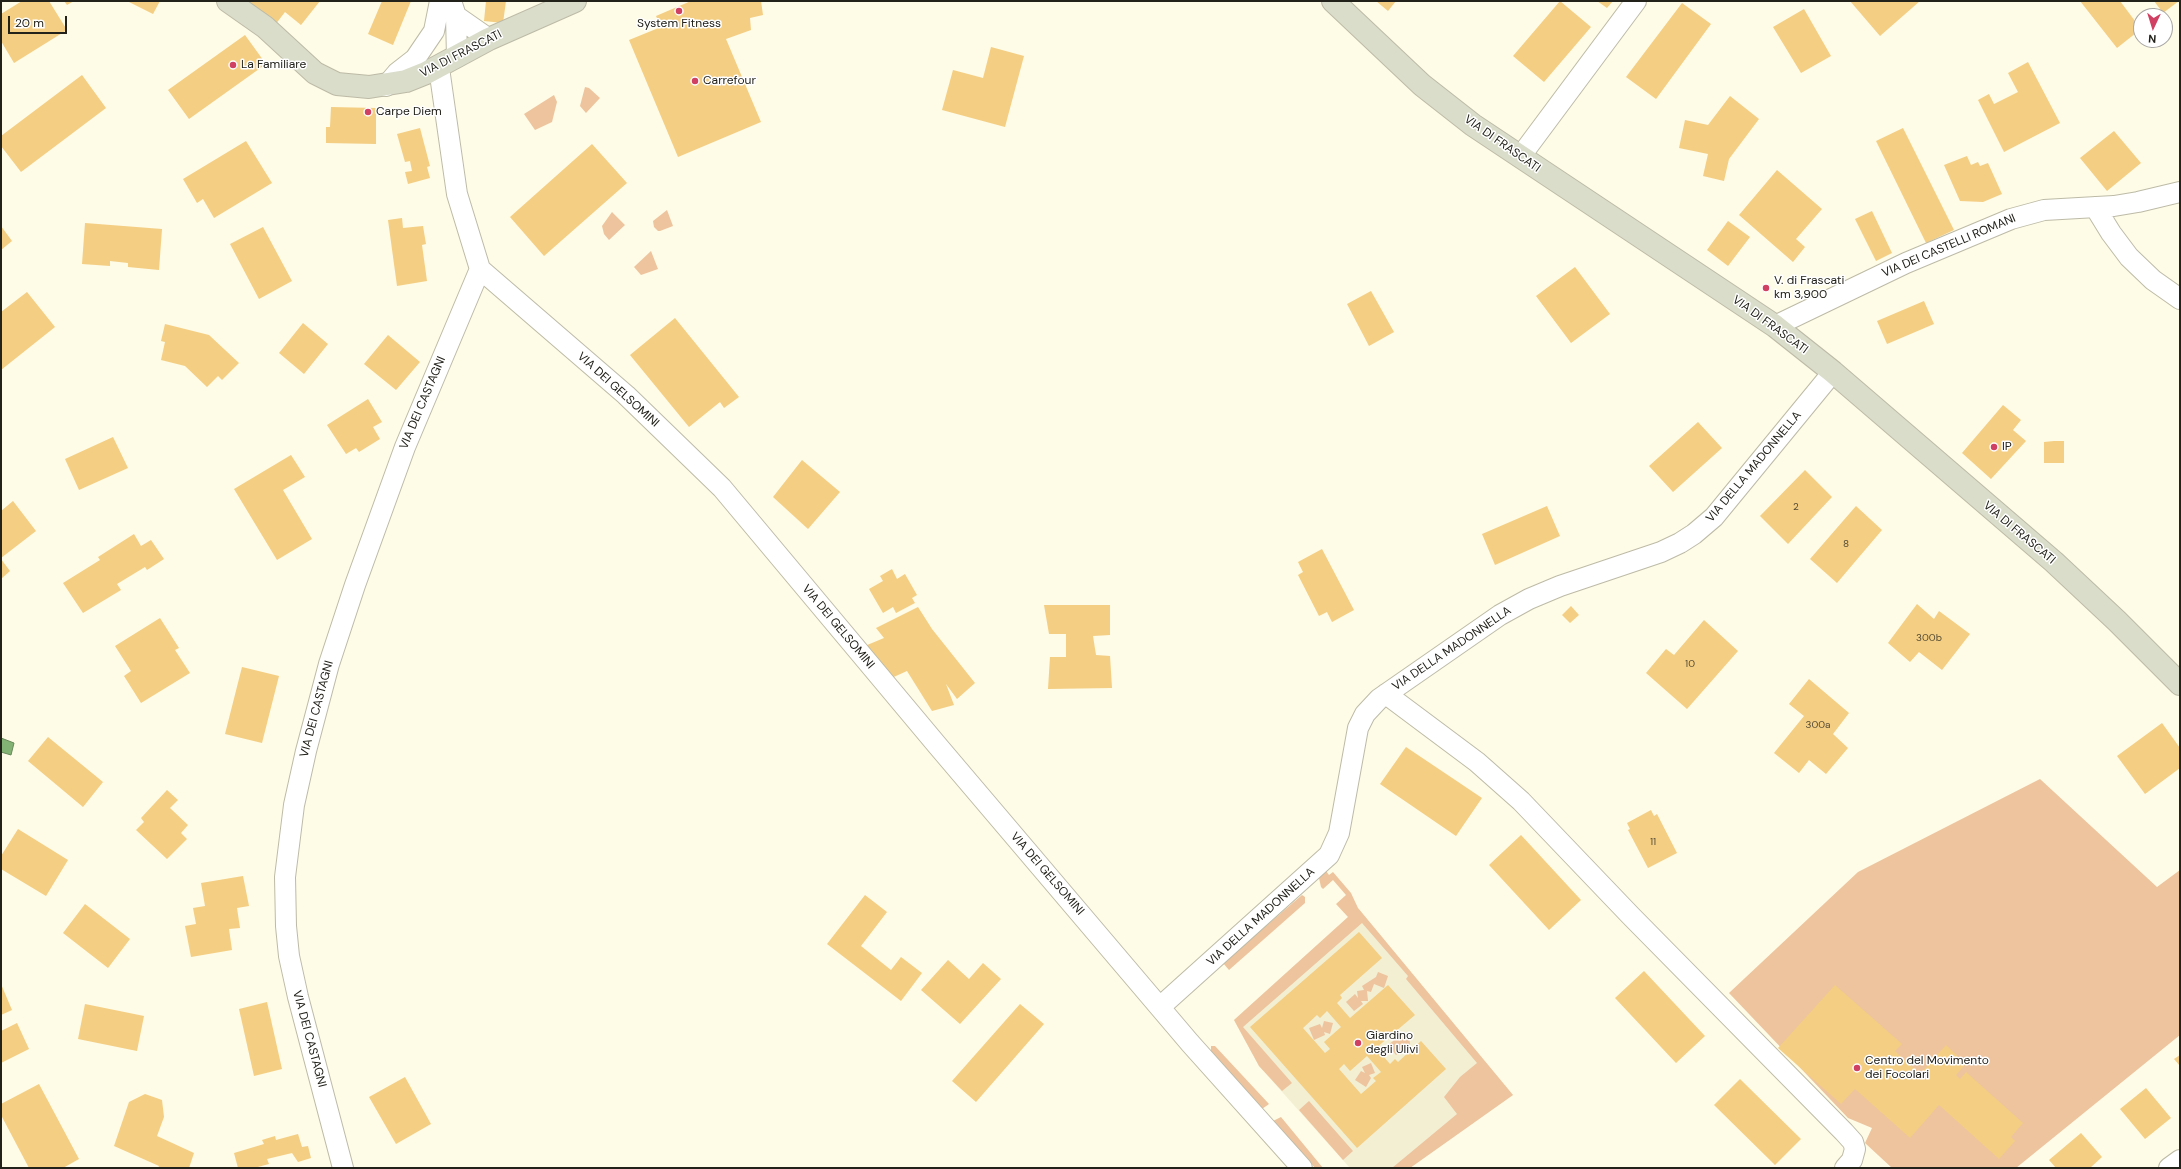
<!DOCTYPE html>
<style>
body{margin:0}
#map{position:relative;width:2181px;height:1169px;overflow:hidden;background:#fefbe6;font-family:"DM Sans",sans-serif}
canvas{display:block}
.frame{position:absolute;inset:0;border:2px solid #22211a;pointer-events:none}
.north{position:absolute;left:2133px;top:8px;width:40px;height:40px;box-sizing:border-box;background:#fff;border:1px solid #a7a6a3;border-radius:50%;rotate:184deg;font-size:11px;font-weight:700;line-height:16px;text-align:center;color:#22211a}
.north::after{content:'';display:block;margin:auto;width:14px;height:18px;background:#d04063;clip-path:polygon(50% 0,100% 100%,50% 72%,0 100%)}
.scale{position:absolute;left:8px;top:16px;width:59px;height:18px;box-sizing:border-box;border:2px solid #22211a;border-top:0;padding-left:5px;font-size:12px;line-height:14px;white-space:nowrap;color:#22211a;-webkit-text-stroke:3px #fff;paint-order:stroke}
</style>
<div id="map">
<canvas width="2181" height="1169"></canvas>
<div class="frame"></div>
<div class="north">N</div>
<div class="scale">20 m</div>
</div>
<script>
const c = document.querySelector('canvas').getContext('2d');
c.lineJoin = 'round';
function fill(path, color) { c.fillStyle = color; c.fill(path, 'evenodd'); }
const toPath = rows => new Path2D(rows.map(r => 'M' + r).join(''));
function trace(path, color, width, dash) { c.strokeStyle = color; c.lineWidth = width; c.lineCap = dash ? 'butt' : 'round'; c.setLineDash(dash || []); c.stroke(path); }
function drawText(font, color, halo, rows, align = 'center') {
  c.font = font + ' "DM Sans",sans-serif'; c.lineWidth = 3; c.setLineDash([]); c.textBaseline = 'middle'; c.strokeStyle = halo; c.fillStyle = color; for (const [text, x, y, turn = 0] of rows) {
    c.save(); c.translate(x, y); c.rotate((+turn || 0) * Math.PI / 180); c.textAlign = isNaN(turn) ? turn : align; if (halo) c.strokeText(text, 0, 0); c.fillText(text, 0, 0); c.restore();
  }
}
const built = toPath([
 [1358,908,1513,1095,1410,1168,1350,1168,1259,1066,1234,1020]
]);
const green = toPath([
 [585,87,589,88,600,98,586,113,580,106],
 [554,95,557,102,552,122,535,130,524,114],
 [667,210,673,226,660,231,658,231,654,227,653,221],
 [612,212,625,225,609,240,604,234,602,226],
 [651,251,658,269,641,275,634,267],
 [2040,779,2157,887,2180,870,2180,1035,2016,1168,1892,1168,1865,1143,1872,1128,1848,1118,1729,993,1858,872],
 [1326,871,1329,875,1333,872,1351,893,1358,908,1513,1095,1410,1168,1392,1168,1457,1114,1444,1097,1460,1077,1477,1063,1406,979,1408,976,1362,923,1243,1027,1292,1083,1282,1091,1259,1066,1234,1020,1348,917,1336,904,1346,895,1333,880,1323,889,1321,887,1319,878],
 [1302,895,1305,897,1305,903,1229,970,1223,963],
 [1378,972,1388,976,1384,988,1374,984,1371,992,1367,991,1368,1001,1361,1001,1363,1004,1354,1011,1346,1002,1355,994,1358,998,1357,991,1364,990,1362,986,1376,977],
 [1324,1021,1333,1023,1330,1034,1324,1032,1325,1035,1314,1040,1309,1028,1320,1024,1322,1028],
 [1400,1034,1409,1034,1410,1045,1403,1045,1405,1048,1396,1055,1388,1045,1397,1038,1400,1041],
 [1211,1046,1215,1046,1269,1104,1262,1109,1211,1051],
 [1371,1063,1375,1073,1369,1075,1371,1078,1366,1087,1355,1080,1361,1071,1365,1073,1362,1067],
 [1309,1101,1353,1151,1343,1160,1299,1110],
 [1281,1117,1323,1168,1315,1168,1273,1121]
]);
const water = toPath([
 [1,738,14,743,11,755,1,752,1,738]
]);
const building = toPath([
 [22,1,49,1,67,30,14,63,1,41,1,14],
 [64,1,74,1,67,5],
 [127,1,160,1,153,14],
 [250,1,320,1,301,25,285,12,275,25,248,3],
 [382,1,411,1,393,45,368,34],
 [486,1,506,1,503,23,484,21],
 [691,1,761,1,763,15,750,18,751,30,726,39,761,122,678,157,629,40,661,27,656,16],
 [1376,1,1396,1,1388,11],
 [1560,1,1591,27,1544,82,1513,56],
 [1597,1,1613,1,1607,8],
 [1850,1,1920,1,1880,36],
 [2080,1,2120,1,2141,29,2117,48],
 [2154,1,2179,1,2163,13],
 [1682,3,1711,24,1656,99,1626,77],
 [1804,9,1831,56,1801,73,1773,27],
 [245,35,266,64,189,119,168,90],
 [991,47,1024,56,1005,127,942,110,953,70,983,78],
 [2028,62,2060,123,2004,152,1978,100,1989,94,1994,104,2018,92,2008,73],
 [82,75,106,108,21,172,1,146,1,136],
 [1730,96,1759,119,1729,159,1724,181,1703,176,1708,154,1679,148,1685,120,1708,125],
 [331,107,376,108,376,144,326,143,326,127,330,127],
 [420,128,430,166,427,167,430,178,408,184,405,172,412,171,410,161,405,162,397,134],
 [1903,128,1954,230,1926,243,1876,141],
 [2114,131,2141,163,2107,191,2080,158],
 [246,141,272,183,214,218,203,199,197,203,183,179],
 [592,144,627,183,544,256,510,217],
 [1967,156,1971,165,1978,162,1980,166,1988,163,2002,194,1983,202,1960,201,1944,165],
 [1777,170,1822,209,1796,239,1805,247,1793,262,1739,215],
 [1872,211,1892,253,1876,261,1855,219],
 [402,218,403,228,423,226,426,244,422,245,427,281,397,286,388,220],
 [1728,221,1750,237,1728,266,1707,250],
 [85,223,162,229,159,270,128,267,128,263,110,261,110,266,82,264],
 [1,226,12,241,1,250],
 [263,227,292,281,259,299,230,244],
 [1575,267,1610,314,1571,343,1536,296],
 [1371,291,1394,332,1369,346,1347,304],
 [27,292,55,327,1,370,1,312],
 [1924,301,1934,324,1887,344,1877,321],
 [675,318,739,397,724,408,720,402,689,427,630,355],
 [303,323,328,344,304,374,279,353],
 [165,324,209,335,239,363,222,380,218,376,207,387,185,366,161,360,165,342,161,341],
 [388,335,420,362,396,390,364,364],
 [368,399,382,422,373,427,380,439,359,452,356,448,346,454,327,425],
 [2003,405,2021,420,2013,430,2026,441,1991,479,1962,453],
 [1698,422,1722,448,1673,492,1649,466],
 [113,437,128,468,79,490,65,459],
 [2054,441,2064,441,2064,463,2044,463,2044,442],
 [291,455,305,477,283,490,312,539,277,560,234,489],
 [802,460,840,492,808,529,773,497],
 [1805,470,1832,497,1788,544,1760,516],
 [13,501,36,531,1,558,1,511],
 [1547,506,1560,536,1495,565,1482,534],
 [1856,506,1882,530,1837,583,1810,559],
 [134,534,141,546,151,540,164,559,147,570,145,567,117,584,121,590,83,613,63,583,100,560,98,557],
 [1322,549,1354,610,1332,622,1327,612,1319,616,1298,575,1303,572,1298,562],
 [1,559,10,571,1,579],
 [892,569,897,579,905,574,917,595,912,598,915,603,896,613,893,607,883,613,869,589,883,581,880,576],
 [1917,604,1934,619,1939,611,1970,634,1942,670,1919,652,1910,662,1888,643],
 [1044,605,1110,605,1110,635,1093,636,1096,655,1110,656,1112,688,1048,689,1050,657,1066,657,1066,634,1049,634],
 [1571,606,1579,615,1570,623,1562,615],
 [918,607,932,629,975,683,957,699,946,684,954,705,932,711,907,671,887,680,860,648,884,638,876,628],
 [160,618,179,648,175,650,190,673,141,703,124,676,131,671,115,646],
 [1704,620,1738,651,1687,709,1646,673,1666,649,1674,655],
 [242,667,279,676,262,743,225,734],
 [1809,679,1849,713,1833,734,1848,748,1826,774,1809,760,1799,773,1774,753,1804,716,1789,704],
 [2162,723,2180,748,2180,768,2145,794,2117,756],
 [48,737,103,782,83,807,28,761],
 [1406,747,1482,798,1456,836,1380,784],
 [167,790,178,800,170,808,188,825,181,833,187,839,167,859,136,830,144,822,141,818],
 [1651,810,1654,816,1657,814,1677,853,1648,868,1628,830,1630,829,1627,823],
 [18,829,68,860,46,896,1,869,1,856],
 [1521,835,1581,900,1549,930,1489,865],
 [243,876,249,906,237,908,240,928,229,929,232,950,191,957,185,926,196,924,193,908,205,906,201,883],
 [865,895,887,912,861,946,891,970,901,957,922,973,901,1001,827,944],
 [85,904,130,939,108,968,63,933],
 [1359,932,1382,958,1340,995,1342,998,1337,1003,1350,1018,1388,985,1415,1015,1376,1048,1390,1064,1395,1059,1398,1062,1421,1041,1446,1069,1357,1148,1250,1027],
 [1327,1011,1341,1027,1324,1042,1330,1049,1325,1053,1303,1028,1317,1015,1320,1018],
 [1367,1056,1381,1072,1373,1078,1376,1081,1361,1094,1339,1069,1344,1064,1350,1071],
 [948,960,969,979,983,963,1001,979,960,1024,921,990],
 [1644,971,1705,1036,1676,1063,1615,998],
 [1,984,12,1010,1,1015],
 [1835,985,1902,1044,1895,1051,1920,1074,1946,1045,1966,1064,1956,1075,1960,1079,1966,1072,2023,1123,2011,1137,2015,1141,1999,1159,1939,1105,1910,1138,1855,1089,1841,1104,1778,1048],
 [267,1002,282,1069,254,1076,239,1009],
 [85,1004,144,1016,137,1051,78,1039],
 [1020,1004,1044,1024,976,1102,952,1081],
 [17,1023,29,1049,1,1063,1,1031],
 [2180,1055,2180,1066,2174,1059],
 [405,1077,431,1124,396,1144,369,1097],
 [1740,1079,1801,1139,1775,1165,1714,1105],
 [39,1084,79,1159,63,1168,29,1168,1,1115,1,1104],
 [2146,1088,2171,1118,2145,1139,2120,1109],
 [145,1094,162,1100,164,1117,157,1136,194,1153,189,1168,158,1168,159,1166,114,1146,129,1102],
 [2081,1133,2102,1157,2090,1168,2056,1168,2049,1160],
 [298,1134,302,1147,308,1146,311,1158,298,1162,292,1153,267,1159,269,1164,254,1168,238,1168,234,1153,264,1144,262,1140,275,1136,276,1140]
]);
const minor = toPath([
 [451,1,456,16,457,57],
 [456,16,489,39],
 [439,68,457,194,480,269,626,395,722,488,937,745,1190,1043,1302,1168],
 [386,86,397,73,415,59,434,31,440,1],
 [1520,157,1636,1],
 [2095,207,2111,233,2129,257,2153,280,2180,299],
 [1775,326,1906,263,2011,219,2044,210,2114,206,2138,202,2180,192],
 [1386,694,1477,762,1521,801,1631,916,1844,1132,1853,1142,1855,1149,1852,1160,1845,1168],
 [1160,1007,1329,855,1339,833,1358,728,1365,714,1379,699,1500,615,1529,599,1560,586,1661,552,1680,543,1694,534,1714,517,1833,372],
 [343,1168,298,997,289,956,286,926,285,877,294,805,306,751,329,664,355,585,405,447,480,269],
 [2169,1168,2180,1160]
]);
const secondary = toPath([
 [228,1,265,27,315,73,337,84,369,87,406,81,426,73,489,39,575,1],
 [1333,1,1422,85,1473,125,1775,326,1833,372,2054,562,2117,621,2180,684]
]);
const markers = [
 [679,11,4,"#d04063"],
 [233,65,4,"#d04063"],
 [695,81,4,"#d04063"],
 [368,112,4,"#d04063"],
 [1766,288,4,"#d04063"],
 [1994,447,4,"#d04063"],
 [1358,1043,4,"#d04063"],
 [1857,1068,4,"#d04063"]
];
const numberNames = [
 ["2",1796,507],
 ["8",1846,544],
 ["300b",1929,638],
 ["10",1690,664],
 ["300a",1818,725],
 ["11",1653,842]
];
const poiNames = [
 ["System Fitness",679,24,"center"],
 ["La Familiare",241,65],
 ["Carrefour",703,81],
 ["Carpe Diem",376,112],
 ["V. di Frascati",1774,281],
 ["km 3,900",1774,295],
 ["IP",2002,447],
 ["Giardino",1366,1036],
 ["degli Ulivi",1366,1050],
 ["Centro del Movimento",1865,1061],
 ["dei Focolari",1865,1075]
];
const streetNames = [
 ["VIA DI FRASCATI",461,54,-27],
 ["VIA DI FRASCATI",1502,144,35],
 ["VIA DEI CASTELLI ROMANI",1949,246,-23],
 ["VIA DI FRASCATI",1770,325,36],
 ["VIA DEI GELSOMINI",618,390,42],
 ["VIA DEI CASTAGNI",423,403,-67],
 ["VIA DELLA MADONNELLA",1754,467,-50],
 ["VIA DI FRASCATI",2019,533,40],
 ["VIA DEI GELSOMINI",838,627,50],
 ["VIA DELLA MADONNELLA",1452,649,-34],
 ["VIA DEI CASTAGNI",317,709,-75],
 ["VIA DEI GELSOMINI",1047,874,49],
 ["VIA DELLA MADONNELLA",1261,917,-42],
 ["VIA DEI CASTAGNI",309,1039,75]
];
fill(built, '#f3efd3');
fill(green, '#edc49e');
fill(water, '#84b475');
trace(water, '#67885a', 1);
fill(building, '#f4ce83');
trace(minor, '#bdbba7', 22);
trace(secondary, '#bdbba7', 24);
trace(minor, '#fff', 20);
trace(secondary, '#d9ddca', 22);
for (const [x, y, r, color] of markers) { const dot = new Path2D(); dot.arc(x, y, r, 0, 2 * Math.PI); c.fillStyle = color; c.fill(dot); trace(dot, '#fff', 1.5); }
drawText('10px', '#564c34', null, numberNames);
drawText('12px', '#22211a', '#fff', poiNames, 'left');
drawText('12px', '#22211a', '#fff', streetNames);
</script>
